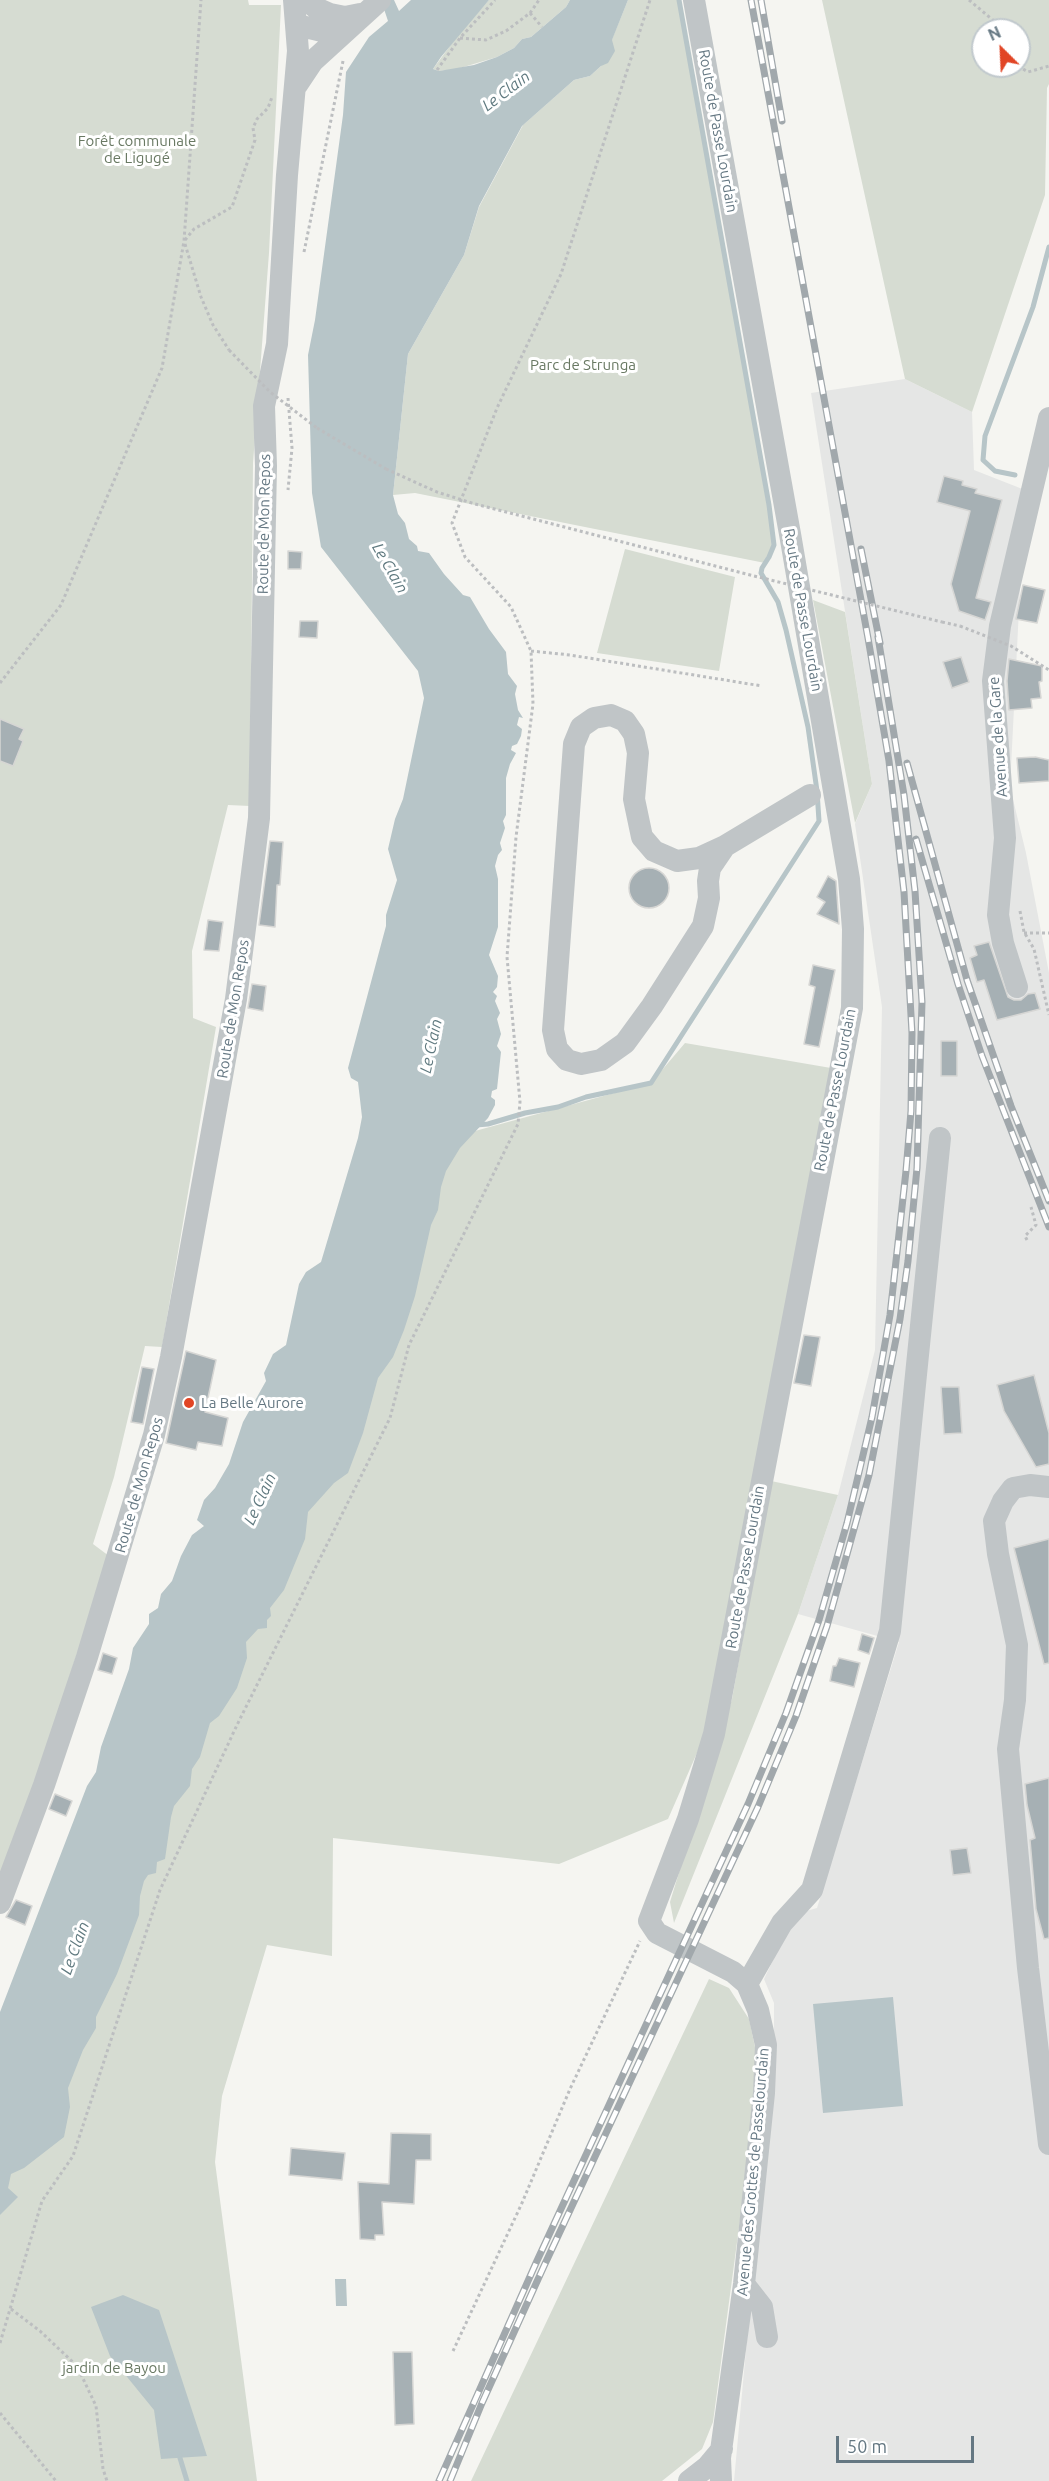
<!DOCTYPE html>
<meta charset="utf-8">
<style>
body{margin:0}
#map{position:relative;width:1049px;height:2481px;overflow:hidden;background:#f5f5f1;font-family:Ubuntu,sans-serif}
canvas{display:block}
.north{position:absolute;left:971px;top:18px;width:60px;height:60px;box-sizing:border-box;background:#fff;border:2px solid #c1c9cd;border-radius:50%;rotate:336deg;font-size:16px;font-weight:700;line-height:24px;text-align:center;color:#647782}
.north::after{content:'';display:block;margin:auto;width:21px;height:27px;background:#e14525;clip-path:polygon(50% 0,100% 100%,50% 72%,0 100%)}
.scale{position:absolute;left:836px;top:2436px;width:138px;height:27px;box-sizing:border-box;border:3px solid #647782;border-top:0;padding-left:8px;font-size:18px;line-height:21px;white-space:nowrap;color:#647782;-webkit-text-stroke:4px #fff;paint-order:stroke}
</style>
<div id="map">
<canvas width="1049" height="2481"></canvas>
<div class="north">N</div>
<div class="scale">50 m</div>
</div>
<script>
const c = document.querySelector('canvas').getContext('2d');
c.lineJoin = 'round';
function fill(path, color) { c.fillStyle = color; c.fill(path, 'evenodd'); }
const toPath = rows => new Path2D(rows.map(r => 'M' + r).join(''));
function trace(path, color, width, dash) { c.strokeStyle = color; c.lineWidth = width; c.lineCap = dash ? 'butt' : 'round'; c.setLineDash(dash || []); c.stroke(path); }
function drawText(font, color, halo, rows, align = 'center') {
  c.font = font + ' Ubuntu,sans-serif'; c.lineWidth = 6; c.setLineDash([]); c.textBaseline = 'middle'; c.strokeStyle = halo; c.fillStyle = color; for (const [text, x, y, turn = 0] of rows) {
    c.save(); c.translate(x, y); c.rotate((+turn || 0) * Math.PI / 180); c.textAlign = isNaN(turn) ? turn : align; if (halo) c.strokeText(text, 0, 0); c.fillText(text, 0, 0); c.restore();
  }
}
const built = toPath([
 [905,379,972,412,974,470,1025,490,1010,787,1026,853,1049,973,1049,2481,734,2481,774,2044,774,2003,764,1979,795,1914,817,1908,899,1642,798,1614,838,1495,875,1350,882,1007,855,824,872,784,811,393]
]);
const green = toPath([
 [0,0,248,0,249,5,281,5,269,253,253,463,250,806,228,805,192,951,193,1018,216,1027,162,1347,145,1346,114,1477,93,1544,109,1556,29,1800,0,1874],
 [489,0,570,0,566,7,531,37,522,39,514,48,497,57,457,69,439,71,433,69,461,31],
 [628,0,679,0,774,545,765,563,415,493,393,495,408,354,464,255,479,207,523,125,574,80,590,76,601,66],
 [822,0,1049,0,1049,84,1047,88,1045,195,972,412,905,379],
 [983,30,1019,30,1019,66,983,66],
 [625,549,735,577,719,671,597,653],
 [813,600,845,612,872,784,855,823],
 [685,1043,831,1068,704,1737,668,1819,559,1864,333,1838,332,1956,267,1945,222,2096,215,2162,257,2481,0,2481,0,2187,420,1144,475,1131,651,1083],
 [771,1481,838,1495,798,1614,674,1923,670,1902,732,1699],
 [709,1979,729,1988,749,2019,760,2070,713,2422,702,2449,662,2481,471,2481]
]);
const water = toPath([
 [381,0,394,0,399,11,411,0,489,0,441,57,433,69,439,71,474,65,497,57,514,48,522,39,531,37,566,7,570,0,628,0,612,40,615,51,608,63,601,66,590,76,574,80,522,126,479,206,464,255,408,354,393,495,398,514,405,523,409,539,417,546,418,551,429,553,444,574,463,595,470,597,489,629,506,652,508,674,517,686,515,694,518,710,523,718,519,717,517,725,522,729,521,736,517,744,512,746,511,750,516,753,510,764,506,778,506,815,503,821,505,828,500,843,502,850,498,855,495,866,498,879,498,927,489,955,498,976,497,987,493,992,497,996,495,1001,500,1013,497,1019,501,1034,497,1046,501,1052,497,1089,492,1091,491,1097,495,1100,495,1105,488,1118,460,1148,446,1171,441,1187,438,1210,431,1225,415,1296,404,1330,393,1357,378,1378,363,1433,348,1473,334,1483,308,1512,305,1539,284,1590,270,1608,271,1616,267,1620,267,1628,258,1629,246,1642,247,1658,237,1688,219,1716,210,1723,200,1757,192,1769,190,1786,174,1806,171,1817,165,1859,157,1862,156,1873,148,1875,144,1881,140,1896,139,1915,117,1974,96,2017,96,2028,83,2050,68,2088,70,2107,64,2137,24,2168,11,2174,8,2188,18,2197,0,2215,0,2012,87,1786,96,1772,101,1747,129,1669,133,1648,149,1624,149,1614,158,1608,161,1594,172,1581,181,1556,192,1535,204,1526,197,1520,204,1500,215,1488,229,1464,243,1422,266,1381,264,1373,273,1354,286,1345,299,1284,306,1272,321,1262,358,1138,362,1117,358,1082,351,1078,348,1068,386,926,386,915,397,880,388,849,395,819,403,799,424,698,418,671,321,547,312,493,308,355,315,320,343,115,346,72,369,37,388,21],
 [893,1997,903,2106,823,2113,813,2004],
 [335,2279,346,2279,347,2306,336,2306],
 [123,2295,159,2310,207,2456,161,2459,154,2410,110,2356,91,2307]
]);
const stream = toPath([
 [1015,475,995,471,983,460,985,436,1033,307,1049,247],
 [476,1125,488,1124,525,1113,558,1107,586,1097,651,1083,819,821,817,791,808,727,786,630,778,602,761,573,762,568,769,557,774,545,769,505,679,0],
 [180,2458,187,2481]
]);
const building = toPath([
 [944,476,963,481,962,485,977,489,975,493,1002,500,976,598,991,602,985,620,959,611,951,584,970,511,937,502,944,476],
 [288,551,302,552,301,569,288,569,288,551],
 [1023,585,1045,590,1037,623,1016,619,1023,585],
 [300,621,318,621,317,638,299,637,300,621],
 [961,657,969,682,952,688,943,662,961,657],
 [1009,659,1042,666,1042,681,1039,682,1041,698,1031,699,1032,708,1009,710,1007,681,1009,659],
 [0,719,24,729,19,739,23,741,13,766,0,761,0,719],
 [1035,757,1049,760,1049,781,1019,783,1017,758,1035,757],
 [270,841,283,842,280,885,277,885,275,927,259,925,270,841],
 '629 888a20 20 0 1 1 40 0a20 20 0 1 1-40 0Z',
 [828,876,836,881,839,924,817,914,825,902,817,897,828,876],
 [208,920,223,922,219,951,204,950,208,920],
 [989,942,1008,997,1014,1000,1021,1000,1028,994,1035,993,1040,1009,997,1020,984,980,977,982,970,958,977,955,974,946,989,942],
 [813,965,835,970,819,1047,804,1044,815,987,809,985,813,965],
 [252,984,266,986,263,1011,248,1008,252,984],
 [941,1041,957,1041,957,1076,941,1076,941,1041],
 [804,1335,820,1337,811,1386,794,1383,804,1335],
 [186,1351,216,1360,205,1412,228,1418,222,1446,198,1442,196,1450,166,1443,186,1351],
 [142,1367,154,1369,143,1424,131,1422,142,1367],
 [1034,1375,1049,1433,1049,1464,1036,1467,1004,1411,997,1385,1034,1375],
 [941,1387,959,1387,962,1433,944,1434,941,1387],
 [1049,1539,1049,1663,1044,1664,1014,1548,1049,1539],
 [862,1634,874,1638,869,1654,858,1650,862,1634],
 [103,1653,117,1658,112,1674,98,1670,103,1653],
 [839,1658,860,1663,854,1687,830,1681,833,1666,836,1666,839,1658],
 [1049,1778,1049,1938,1044,1939,1036,1909,1030,1840,1035,1838,1027,1805,1025,1784,1049,1778],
 [55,1794,72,1801,66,1816,49,1809,55,1794],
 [967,1848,971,1873,953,1875,950,1850,967,1848],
 [16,1900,32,1906,25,1925,6,1917,16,1900],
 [391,2133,431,2134,431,2160,416,2160,414,2204,382,2202,384,2235,375,2235,375,2240,360,2239,358,2182,389,2184,391,2133],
 [291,2148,345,2153,342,2180,289,2175,291,2148],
 [393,2352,412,2352,414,2424,395,2425,393,2352]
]);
const path = toPath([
 [969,0,994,21,999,30],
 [530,13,542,27],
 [460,38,486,40,506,31,530,13,539,0],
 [1018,66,1028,72,1049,66],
 [437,70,460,38,495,0],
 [185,240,194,229,232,207,255,140,253,128,257,119,268,108,272,97],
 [185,244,201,297,213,325,229,350],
 [304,252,343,61],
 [288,398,292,448,288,490],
 [317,428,386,469],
 [942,622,960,626],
 [531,651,570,655,762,686],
 [0,683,61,605,162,368,184,241,201,0],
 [1020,911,1024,932,1034,949,1049,1015],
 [1024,933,1049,933],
 [1027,1240,1025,1236,1036,1225,1031,1207],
 [11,2309,40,2331,77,2366,96,2406,103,2469,107,2481],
 [0,2343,42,2201,73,2156,160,1890,237,1725,390,1418,409,1345,518,1124,520,1102,507,957,516,837,533,704,531,651,511,607,465,557,452,523,497,408,561,274,650,0],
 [453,2351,522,2203,570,2089,640,1941],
 [0,2413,56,2481]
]);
const minor = toPath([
 [307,0,316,8,330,14,345,17,360,14],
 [694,0,790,534,849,879,853,929,852,1008,714,1734,688,1819,649,1921,657,1933,733,1972,747,1984,758,2010,766,2045,764,2093,744,2284,720,2458,721,2481],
 [297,25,322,31,334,30,351,22],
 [297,85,313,61,380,0],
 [725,846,710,868,708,881,709,898,703,926,652,1006,625,1043,601,1060,581,1064,567,1060,557,1049,553,1030,574,744,581,727,594,718,611,715,625,721,634,734,638,753,634,799,642,837,654,851,677,861,699,858,725,846,810,795],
 [1017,987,1003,943,998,915,1005,838,993,681,1000,626,1049,418],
 [1049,1487,1030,1485,1013,1488,1003,1501,994,1521,998,1554,1017,1645,1015,1700,1008,1749,1028,1968,1049,2144],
 [0,1903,44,1785,87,1657,154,1435,171,1357,236,999,259,818,266,466,264,406,277,344,287,175,298,51,294,0],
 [747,1984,782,1923,812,1890,890,1631,940,1138],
 [744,2284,762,2307,767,2337],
 [689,2481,707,2467,722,2449]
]);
const rail = toPath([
 [761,0,782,121],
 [861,549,880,643],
 [907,763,967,980,1011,1106,1049,1201],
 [916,839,958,984,982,1056,1049,1227],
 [439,2481,536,2263,748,1804,786,1713,819,1620,847,1523,872,1417,890,1315,906,1171,911,1111,912,1033,904,892,889,761,868,638,751,0],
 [450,2481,482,2403,544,2266,758,1807,796,1716,827,1626,869,1475,900,1319,908,1261,917,1168,922,1002,915,891,904,795,878,637]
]);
const pathBridge = toPath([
 [229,350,270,392,317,428],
 [386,469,437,492,475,504,746,574,942,622],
 [960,626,1011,646,1049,670]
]);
const markers = [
 [189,1403,6,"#e14525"]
];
const streetNames = [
 ["Route de Passe Lourdain",718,131,80],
 ["Route de Mon Repos",264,524,-89],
 ["Route de Passe Lourdain",803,610,80],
 ["Avenue de la Gare",998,737,-94],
 ["Route de Mon Repos",233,1009,-81],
 ["Route de Passe Lourdain",835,1090,-79],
 ["Route de Mon Repos",139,1485,-74],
 ["Route de Passe Lourdain",745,1567,-80],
 ["Avenue des Grottes de Passelourdain",753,2172,-85]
];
const parkNames = [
 ["Forêt communale",137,141],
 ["de Ligugé",137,158],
 ["Parc de Strunga",583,365],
 ["jardin de Bayou",114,2368]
];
const poiNames = [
 ["La Belle Aurore",201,1403]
];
const waterNames = [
 ["Le Clain",506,91,-37],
 ["Le Clain",390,568,60],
 ["Le Clain",431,1046,-78],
 ["Le Clain",260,1499,-65],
 ["Le Clain",75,1948,-70]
];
fill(built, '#e5e6e5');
fill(green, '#d6dcd2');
fill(water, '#b7c5c8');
trace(stream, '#b7c5c8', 5);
fill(building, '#a6b0b4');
trace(building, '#d6d6d4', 1.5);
trace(path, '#bcbec0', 3, [3, 3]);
trace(minor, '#c0c5c7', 22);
trace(rail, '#a1a8ac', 7);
trace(rail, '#fff', 4.5, [14]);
trace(pathBridge, '#bcbec0', 3, [3, 3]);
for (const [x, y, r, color] of markers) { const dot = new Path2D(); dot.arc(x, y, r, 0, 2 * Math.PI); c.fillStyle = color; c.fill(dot); trace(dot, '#fff', 2); }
drawText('15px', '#647782', '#fff', streetNames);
drawText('15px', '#697963', '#fff', parkNames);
drawText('15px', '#647782', '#fff', poiNames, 'left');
drawText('italic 16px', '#5f797f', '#fff', waterNames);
</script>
